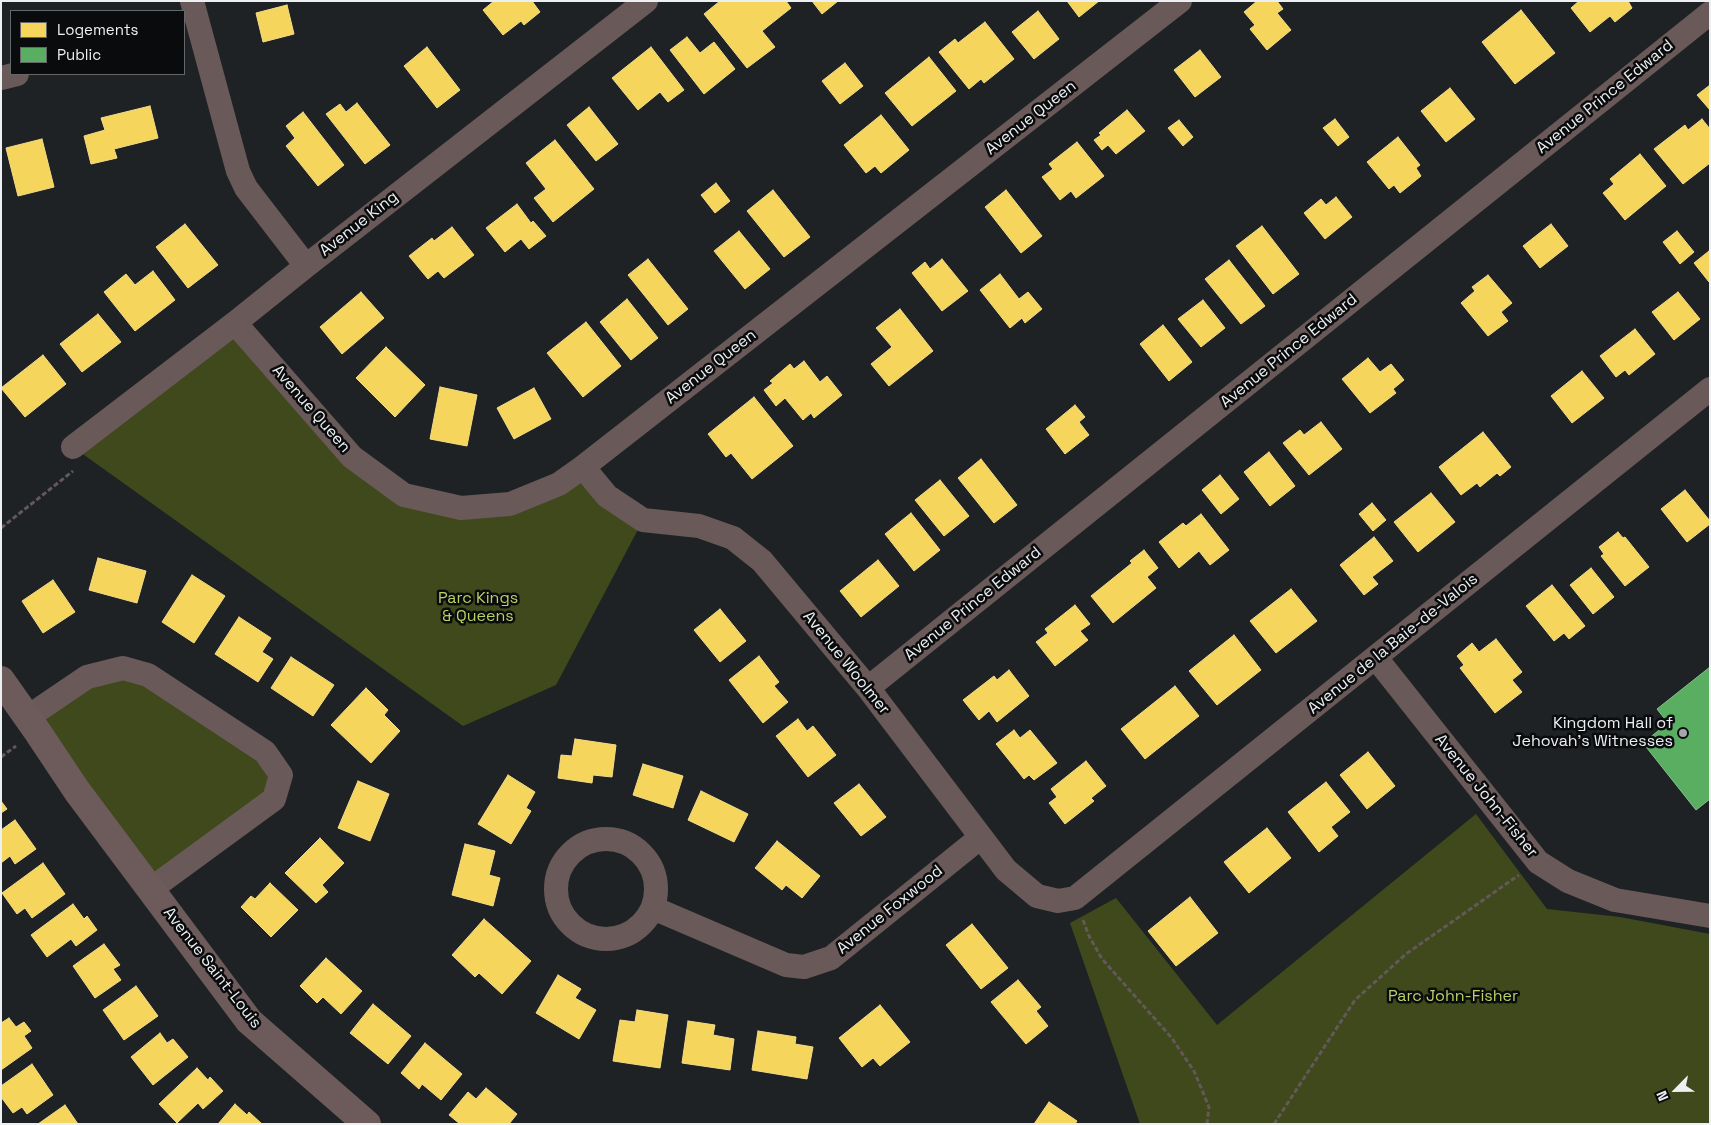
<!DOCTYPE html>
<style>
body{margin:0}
#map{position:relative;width:1711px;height:1125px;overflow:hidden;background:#1f2224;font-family:"Space Grotesk",sans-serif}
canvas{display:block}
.frame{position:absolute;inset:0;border:2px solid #edf0f2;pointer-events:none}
.legend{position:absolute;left:10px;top:10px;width:175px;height:65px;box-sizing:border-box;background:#0a0b0d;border:1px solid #656769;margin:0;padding:6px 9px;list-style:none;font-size:15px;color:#edf0f2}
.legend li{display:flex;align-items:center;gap:10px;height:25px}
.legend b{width:25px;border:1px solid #656769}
.north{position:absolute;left:1651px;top:1065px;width:50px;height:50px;-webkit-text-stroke:4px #0a0b0d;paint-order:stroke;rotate:247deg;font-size:14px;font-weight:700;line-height:20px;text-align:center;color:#edf0f2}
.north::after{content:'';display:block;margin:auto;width:18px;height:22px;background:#edf0f2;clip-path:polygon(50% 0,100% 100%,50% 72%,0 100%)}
</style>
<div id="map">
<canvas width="1711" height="1125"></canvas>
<div class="frame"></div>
<ul class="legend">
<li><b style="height:14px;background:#f6d55c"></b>Logements</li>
<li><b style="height:14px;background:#5aae61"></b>Public</li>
</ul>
<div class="north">N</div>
</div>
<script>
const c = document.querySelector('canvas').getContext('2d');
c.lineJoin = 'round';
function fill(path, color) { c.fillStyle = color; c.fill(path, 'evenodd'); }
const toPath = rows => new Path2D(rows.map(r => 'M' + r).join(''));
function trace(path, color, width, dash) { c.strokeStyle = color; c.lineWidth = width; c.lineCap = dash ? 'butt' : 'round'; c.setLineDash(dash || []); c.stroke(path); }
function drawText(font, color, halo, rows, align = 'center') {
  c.font = font + ' "Space Grotesk",sans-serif'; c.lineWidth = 5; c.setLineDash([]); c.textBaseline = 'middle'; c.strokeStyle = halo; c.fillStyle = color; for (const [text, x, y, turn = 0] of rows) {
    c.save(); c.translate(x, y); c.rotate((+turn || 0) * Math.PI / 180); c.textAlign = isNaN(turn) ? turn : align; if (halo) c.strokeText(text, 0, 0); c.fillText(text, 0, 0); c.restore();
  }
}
const green = toPath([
 [235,323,404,495,461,508,583,467,643,520,556,685,463,726,73,447],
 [123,668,265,752,274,799,151,889,28,717],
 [1476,814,1547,909,1620,917,1710,934,1710,1124,1140,1124,1070,923,1116,898,1217,1025]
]);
const homes = toPath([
 [494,1,532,1,540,12,524,25,521,21,503,35,483,10,494,1],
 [720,1,786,1,791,8,762,31,775,47,747,68,704,14,720,1],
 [812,1,838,1,822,14,812,1],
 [1067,1,1099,1,1079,17,1067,1],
 [1257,1,1277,1,1283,9,1277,13,1291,30,1267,50,1250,29,1255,25,1244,12,1257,1],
 [1579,1,1628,1,1632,8,1615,22,1610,16,1590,32,1571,8,1579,1],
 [287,5,294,34,263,42,256,13,287,5],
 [1521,10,1555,53,1515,84,1482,42,1521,10],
 [1038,11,1059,39,1034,59,1012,32,1038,11],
 [985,22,1014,59,984,83,981,79,969,89,939,52,955,39,958,43,985,22],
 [687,37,700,53,714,42,735,69,704,94,670,50,687,37],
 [427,47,460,90,437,108,404,66,427,47],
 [651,47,684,90,668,102,660,92,638,110,612,78,651,47],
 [1200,50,1221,77,1195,97,1174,70,1200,50],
 [929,57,956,91,912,126,885,93,929,57],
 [845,63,863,86,840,104,822,81,845,63],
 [1710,85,1710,110,1697,95,1710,85],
 [1450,88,1475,119,1446,142,1421,111,1450,88],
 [357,103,390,145,365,164,326,114,340,104,346,112,357,103],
 [150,106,158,138,114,149,117,158,91,164,84,136,105,130,101,118,150,106],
 [589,107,618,144,596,161,567,125,589,107],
 [1127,110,1145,131,1116,154,1108,145,1102,150,1094,140,1101,135,1099,133,1127,110],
 [303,112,344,165,318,186,286,146,295,138,286,126,303,112],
 [881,115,909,150,881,173,875,166,866,173,844,145,881,115],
 [1335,119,1349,137,1338,146,1323,128,1335,119],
 [1702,119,1710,129,1710,163,1683,184,1654,149,1685,125,1688,130,1702,119],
 [1179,120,1193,137,1183,146,1168,128,1179,120],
 [1398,137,1420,165,1416,168,1421,176,1400,193,1394,185,1389,189,1367,162,1398,137],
 [42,139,54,187,18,196,6,148,42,139],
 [555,140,594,189,553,222,534,198,546,189,526,163,555,140],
 [1077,142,1104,176,1076,198,1071,191,1060,200,1042,177,1053,169,1049,164,1077,142],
 [1640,154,1666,186,1625,220,1603,193,1614,184,1610,179,1640,154],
 [716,183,730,201,715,213,701,195,716,183],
 [773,190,810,237,784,257,747,211,773,190],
 [1006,190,1042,236,1021,253,985,207,1006,190],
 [1336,197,1352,217,1325,239,1304,213,1321,199,1326,205,1336,197],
 [517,204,531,223,533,221,546,236,529,249,521,239,505,252,486,228,517,204],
 [185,224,218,265,188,288,156,247,185,224],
 [1551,224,1568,246,1540,268,1523,246,1551,224],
 [1262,226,1299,274,1273,294,1236,246,1262,226],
 [452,227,474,255,444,278,438,271,428,279,409,256,432,238,434,241,452,227],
 [739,231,770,269,745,289,714,251,739,231],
 [1677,231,1694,252,1680,264,1663,242,1677,231],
 [1709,251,1710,281,1709,282,1694,263,1709,251],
 [648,259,688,309,668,325,628,275,648,259],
 [942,259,968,291,942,311,912,273,925,262,930,269,942,259],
 [1229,260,1265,306,1241,324,1205,279,1229,260],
 [153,271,175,300,135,331,104,292,126,274,135,285,153,271],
 [1000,274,1019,299,1028,292,1042,309,1025,323,1022,318,1010,328,980,290,1000,274],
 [1488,275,1512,303,1501,312,1508,321,1488,336,1461,303,1475,291,1472,287,1488,275],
 [361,292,384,318,342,354,320,327,361,292],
 [1678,292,1700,319,1674,340,1652,312,1678,292],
 [627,299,658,338,631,360,600,322,627,299],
 [1203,300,1225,328,1201,347,1178,319,1203,300],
 [900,309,933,351,889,386,871,364,892,347,876,328,900,309],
 [98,314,121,342,82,372,60,344,98,314],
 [586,322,621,366,583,397,547,353,586,322],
 [1163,325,1192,362,1169,381,1140,344,1163,325],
 [1635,329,1655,354,1629,375,1625,370,1616,377,1600,356,1635,329],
 [386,347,425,385,395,417,356,378,386,347],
 [43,355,66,384,25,417,1,388,43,355],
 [1368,358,1380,372,1391,364,1404,380,1393,389,1396,393,1370,413,1342,379,1368,358],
 [804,361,820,382,827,376,842,395,814,418,811,413,803,420,785,398,776,406,764,390,773,383,770,381,790,364,794,369,804,361],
 [1582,371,1604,398,1572,423,1551,396,1582,371],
 [440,387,477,395,467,446,430,439,440,387],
 [534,388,551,419,514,439,497,408,534,388],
 [754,397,793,446,752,479,731,453,726,457,708,434,754,397],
 [1075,405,1085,417,1079,422,1089,435,1065,454,1046,429,1075,405],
 [1321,422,1342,449,1309,475,1283,443,1300,430,1304,435,1321,422],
 [1483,432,1511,467,1500,476,1497,473,1480,487,1477,483,1461,495,1439,467,1483,432],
 [1269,452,1295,486,1270,506,1244,472,1269,452],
 [981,459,1017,505,994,523,958,478,981,459],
 [1220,475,1239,499,1221,514,1202,490,1220,475],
 [940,480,969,516,944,536,915,500,940,480],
 [1685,490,1710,521,1710,524,1687,542,1661,509,1685,490],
 [1431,493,1455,522,1418,552,1394,522,1431,493],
 [1372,503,1386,520,1373,531,1359,514,1372,503],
 [911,513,940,550,914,571,885,534,911,513],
 [1201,514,1229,550,1210,565,1199,551,1179,568,1159,542,1183,523,1186,526,1201,514],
 [1618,532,1623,538,1625,537,1649,567,1625,586,1601,556,1604,554,1599,547,1618,532],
 [1374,537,1393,561,1372,577,1378,584,1364,595,1340,565,1374,537],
 [1144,550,1158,568,1147,577,1156,588,1113,623,1091,596,1132,563,1130,561,1144,550],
 [98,558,146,571,137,603,89,590,98,558],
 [878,560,899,586,861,617,840,591,878,560],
 [1591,568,1614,597,1593,614,1570,585,1591,568],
 [192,575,225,596,194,643,162,622,192,575],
 [53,580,75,612,43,633,22,601,53,580],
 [1552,585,1585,626,1569,639,1564,633,1554,641,1526,606,1552,585],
 [1291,589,1317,621,1276,653,1250,621,1291,589],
 [1075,605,1090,624,1080,631,1088,640,1055,666,1036,642,1048,633,1045,629,1075,605],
 [720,609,746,641,720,662,694,630,720,609],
 [239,617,271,638,262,652,273,659,258,682,215,654,239,617],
 [1234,635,1261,670,1217,705,1189,671,1234,635],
 [1496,639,1522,672,1512,680,1522,692,1495,713,1460,668,1464,665,1457,656,1472,643,1479,652,1496,639],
 [759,656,779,682,774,686,788,702,763,723,729,680,759,656],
 [291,657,334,685,313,716,271,688,291,657],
 [1009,670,1029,696,997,722,989,711,979,720,963,700,994,676,997,680,1009,670],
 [1175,686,1199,716,1145,759,1121,729,1175,686],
 [366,688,388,710,384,715,400,731,371,763,331,725,366,688],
 [798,719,807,731,813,726,836,755,808,777,776,736,798,719],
 [1014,730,1020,738,1030,730,1057,763,1034,780,1029,775,1024,779,996,744,1014,730],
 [575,739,616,745,612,777,593,775,592,783,558,778,561,755,572,756,575,739],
 [1368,752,1395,786,1367,809,1340,775,1368,752],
 [1086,761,1106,786,1091,798,1094,801,1065,824,1049,803,1057,797,1051,789,1086,761],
 [643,764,683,776,673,808,633,795,643,764],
 [508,775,535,792,526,808,531,811,511,844,478,824,508,775],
 [358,781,389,794,370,841,338,828,358,781],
 [1326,782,1350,812,1331,827,1338,836,1319,852,1288,812,1326,782],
 [859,784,886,817,861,836,834,803,859,784],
 [701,791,748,814,734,842,688,820,701,791],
 [1,801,7,809,1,813,1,801],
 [15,820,36,849,15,864,10,856,1,863,1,830,15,820],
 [1267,828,1291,858,1249,893,1224,862,1267,828],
 [320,838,344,863,322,885,328,892,316,903,285,873,320,838],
 [777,841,820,876,802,898,786,885,782,890,755,868,777,841],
 [465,844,495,851,489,875,500,878,493,906,452,895,465,844],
 [43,863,65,894,32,918,25,908,17,914,2,893,43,863],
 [270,883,298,910,271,937,241,907,251,896,255,899,270,883],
 [1190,897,1218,933,1176,966,1148,931,1190,897],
 [73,904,84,919,87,916,97,930,76,946,71,939,47,957,31,935,73,904],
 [484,919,531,961,502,994,479,973,475,977,452,955,484,919],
 [972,924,1008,968,981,989,946,945,972,924],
 [104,944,120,965,113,969,121,980,95,998,73,966,104,944],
 [326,958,362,991,341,1014,323,997,317,1003,300,986,326,958],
 [558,975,581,989,575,998,596,1010,579,1039,536,1013,558,975],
 [1018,980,1041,1007,1036,1011,1048,1026,1026,1044,991,1002,1018,980],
 [136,986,158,1016,124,1040,103,1010,136,986],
 [373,1004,411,1036,388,1064,350,1033,373,1004],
 [880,1005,910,1042,880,1066,873,1058,862,1067,839,1038,880,1005],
 [637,1010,668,1015,660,1068,613,1061,620,1020,635,1022,637,1010],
 [9,1018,16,1027,24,1022,31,1031,24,1036,32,1048,1,1070,1,1023,9,1018],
 [688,1021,715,1025,713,1035,734,1039,730,1070,682,1063,688,1021],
 [758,1031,796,1037,795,1044,813,1047,807,1079,752,1070,758,1031],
 [160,1033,167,1043,173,1039,188,1057,153,1085,131,1057,160,1033],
 [425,1043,462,1074,441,1100,422,1084,419,1089,401,1073,425,1043],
 [32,1064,53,1095,27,1114,22,1107,13,1113,1,1097,1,1086,32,1064],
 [197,1068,208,1080,210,1077,223,1091,203,1109,198,1103,177,1123,159,1104,197,1068],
 [486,1088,517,1114,509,1124,460,1124,449,1115,468,1092,476,1099,486,1088],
 [1049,1102,1077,1121,1075,1124,1034,1124,1049,1102],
 [235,1104,247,1115,249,1112,262,1124,218,1124,235,1104],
 [65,1105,78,1124,38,1124,65,1105]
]);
const public = toPath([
 [1710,667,1710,799,1696,810,1643,743,1668,723,1657,709,1710,667]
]);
const path = toPath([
 [1,528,73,471],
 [1,757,16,746],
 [1083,920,1089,936,1102,959,1171,1037,1194,1071,1209,1107,1207,1124],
 [1274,1124,1355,1000,1406,954,1519,875]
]);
const street = toPath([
 [192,1,238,171,246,188,306,266],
 [1,78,17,74],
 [235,323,352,457,404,495,461,508,510,504,559,484,583,467,1180,1],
 [73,447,235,323,306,266,646,1],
 [583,467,607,496,643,520,699,526,733,538,762,561,868,688,1006,870,1037,896,1058,901,1075,898,1710,389],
 [1376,658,1538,862,1568,881,1615,900,1710,916],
 [868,688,1710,13],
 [28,717,87,677,123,668,148,675,265,752,281,775,274,799,151,889],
 '556 889a50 50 0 1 1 100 0a50 50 0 1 1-100 0Z',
 [653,908,786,965,804,967,831,958,981,837]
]);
const secondary = toPath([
 [1,680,37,731,77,791,249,1021,367,1124]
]);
const markers = [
 [1683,733,5,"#a5a8aa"]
];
const streetNames = [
 ["Avenue Prince Edward",1605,97,-39],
 ["Avenue Queen",1031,118,-38],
 ["Avenue King",359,224,-38],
 ["Avenue Prince Edward",1289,351,-39],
 ["Avenue Queen",711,367,-38],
 ["Avenue Queen",311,409,49],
 ["Avenue Prince Edward",973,604,-39],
 ["Avenue de la Baie-de-Valois",1393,644,-39],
 ["Avenue Woolmer",846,663,51],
 ["Avenue John-Fisher",1486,796,51],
 ["Avenue Foxwood",890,910,-39],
 ["Avenue Saint-Louis",212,968,52]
];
const parkNames = [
 ["Parc Kings",478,599],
 ["& Queens",478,617],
 ["Parc John-Fisher",1453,997]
];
const poiNames = [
 ["Kingdom Hall of",1673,724],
 ["Jehovah's Witnesses",1673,742]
];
fill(green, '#3f491b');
fill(homes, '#f6d55c');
trace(homes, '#f3dd89', 1);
fill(public, '#5aae61');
trace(public, '#86c28c', 1);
trace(path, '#635959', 3, [5, 2.5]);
trace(street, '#695958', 24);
trace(secondary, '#6c5b5a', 28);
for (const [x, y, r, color] of markers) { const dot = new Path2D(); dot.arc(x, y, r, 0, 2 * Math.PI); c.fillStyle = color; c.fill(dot); trace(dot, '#0a0b0d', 2); }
drawText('16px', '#edf0f2', '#0a0b0d', streetNames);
drawText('16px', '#b9d165', '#0a0b0d', parkNames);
drawText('16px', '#edf0f2', '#0a0b0d', poiNames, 'right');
</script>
